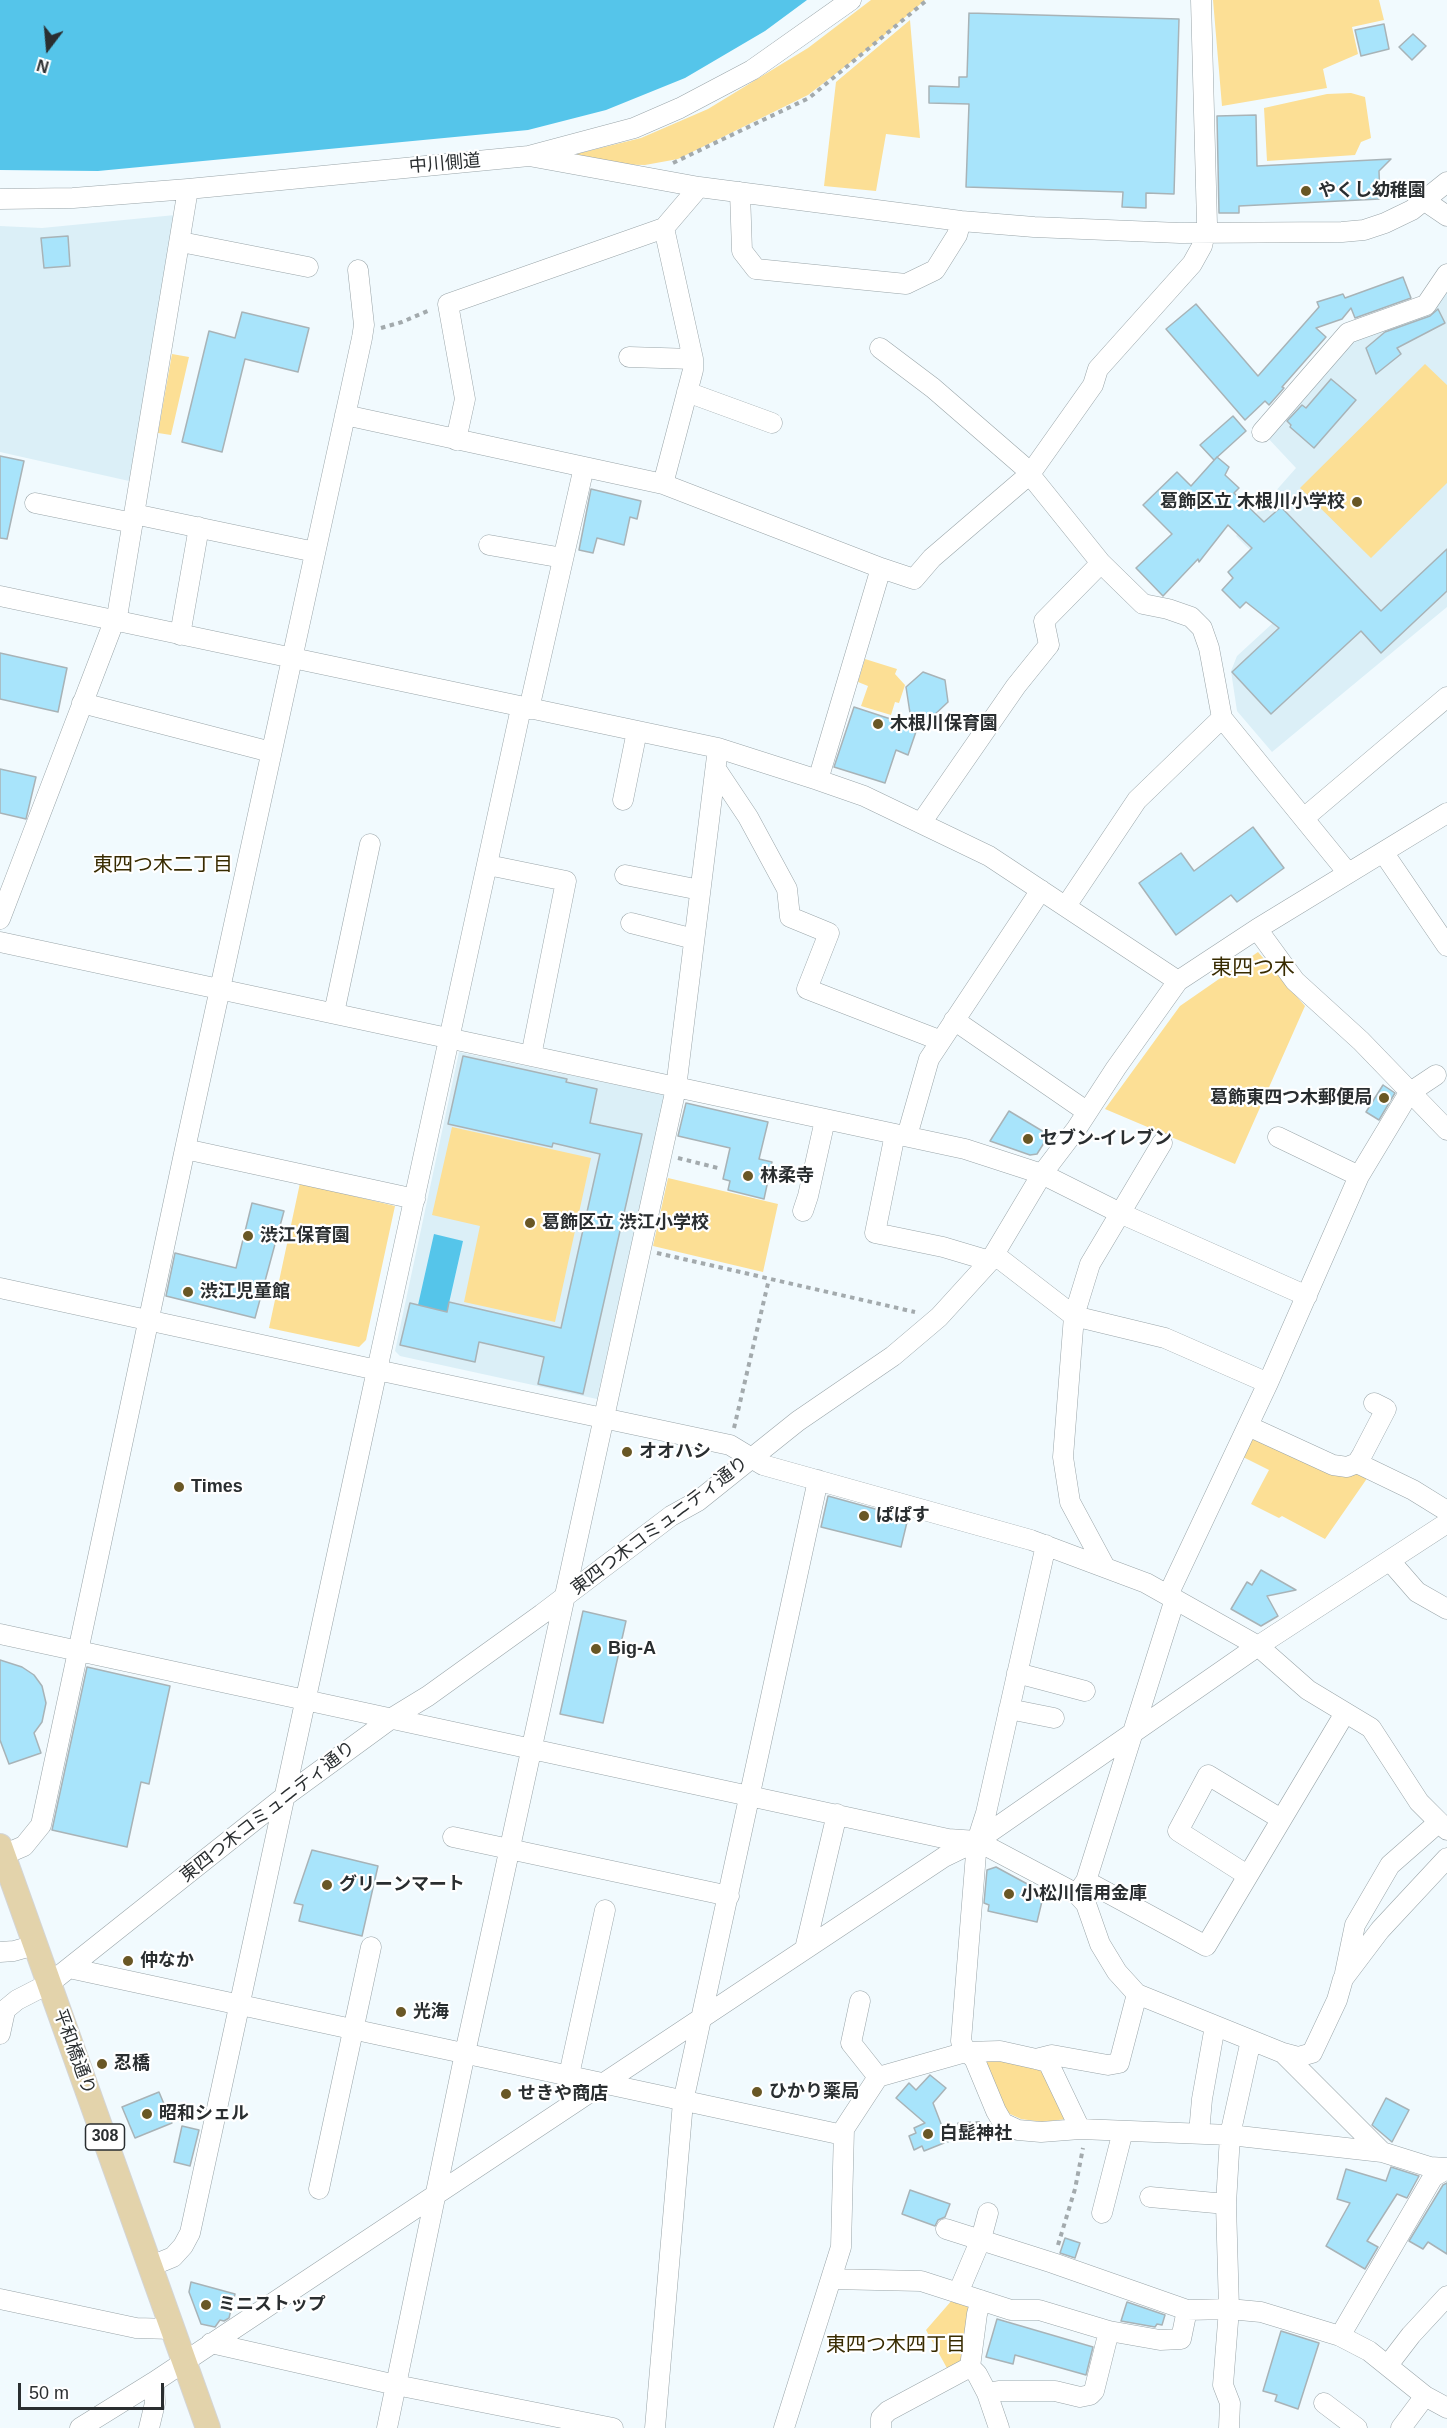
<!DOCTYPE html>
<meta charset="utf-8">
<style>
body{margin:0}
#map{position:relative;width:1447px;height:2428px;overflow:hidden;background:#f1fafe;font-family:Helvetica,sans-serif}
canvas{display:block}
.north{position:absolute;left:18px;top:18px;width:60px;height:60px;-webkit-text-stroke:4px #fff;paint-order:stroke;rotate:196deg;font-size:16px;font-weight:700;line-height:24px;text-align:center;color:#2a2e30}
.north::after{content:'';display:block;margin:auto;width:21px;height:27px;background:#2a2e30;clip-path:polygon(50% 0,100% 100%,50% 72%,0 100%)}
.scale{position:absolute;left:18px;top:2383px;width:146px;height:27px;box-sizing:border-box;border:3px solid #2a2e30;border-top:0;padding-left:8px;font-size:18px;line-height:21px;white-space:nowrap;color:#2a2e30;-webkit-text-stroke:4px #fff;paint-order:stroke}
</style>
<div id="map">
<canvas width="1447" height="2428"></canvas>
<div class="north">N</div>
<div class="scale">50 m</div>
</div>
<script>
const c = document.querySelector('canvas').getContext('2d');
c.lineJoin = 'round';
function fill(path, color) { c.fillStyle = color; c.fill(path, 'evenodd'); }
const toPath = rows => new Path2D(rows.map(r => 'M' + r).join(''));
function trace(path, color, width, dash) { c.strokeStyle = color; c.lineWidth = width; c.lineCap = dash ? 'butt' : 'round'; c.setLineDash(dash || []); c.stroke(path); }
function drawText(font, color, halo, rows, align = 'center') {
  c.font = font + ' Helvetica,"Noto Sans JP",sans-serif'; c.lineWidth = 4.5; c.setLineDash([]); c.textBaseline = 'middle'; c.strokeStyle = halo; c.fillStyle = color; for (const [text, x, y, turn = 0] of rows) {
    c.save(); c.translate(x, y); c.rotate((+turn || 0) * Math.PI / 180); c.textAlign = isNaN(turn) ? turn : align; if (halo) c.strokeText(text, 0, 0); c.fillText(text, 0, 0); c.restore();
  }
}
const built = toPath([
 [175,215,159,316,129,481,0,452,0,226,42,228],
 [1447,289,1447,607,1272,752,1237,711,1231,671,1237,656,1299,599,1236,536,1296,468,1266,436,1352,338],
 [459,1052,665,1095,597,1399,400,1356,395,1351]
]);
const green = toPath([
 [871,0,925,0,873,45,808,95,678,159,645,165,602,164,572,155,641,138,708,109,808,48],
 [1213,0,1379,0,1384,20,1352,27,1358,54,1323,69,1327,88,1222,106],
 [910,20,920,138,886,134,876,191,824,186,836,82],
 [1351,93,1365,97,1371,138,1361,142,1355,155,1267,161,1264,108,1327,94],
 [172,354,189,357,171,435,158,433],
 [1425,364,1447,385,1447,483,1371,558,1300,488],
 [865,659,897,669,895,674,905,685,899,703,895,702,891,715,861,706,868,686,858,682],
 [1258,952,1305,1006,1235,1164,1105,1109,1180,1006],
 [452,1127,591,1158,555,1322,464,1302,480,1226,432,1215],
 [668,1178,778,1204,763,1272,653,1246],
 [300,1183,395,1206,366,1340,359,1347,269,1328],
 [1252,1434,1358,1471,1368,1477,1325,1539,1282,1516,1279,1518,1251,1504,1269,1470,1241,1456],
 [987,2055,1044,2068,1066,2119,1043,2122,1021,2119,1010,2114,999,2103,984,2061],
 [953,2299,969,2305,971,2310,963,2363,948,2370,926,2330]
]);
const water = toPath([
 [0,0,807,0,765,31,685,78,606,110,528,130,98,171,0,170],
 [434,1234,463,1241,447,1312,418,1305]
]);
const building = toPath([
 [969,13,1179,19,1174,194,1146,193,1146,208,1122,207,1123,192,966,187,969,104,929,103,929,86,959,87,959,77,967,77,969,13],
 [1384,24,1389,49,1361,56,1355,30,1384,24],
 [1413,34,1426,46,1412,60,1399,47,1413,34],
 [1256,115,1257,166,1391,159,1379,171,1380,199,1239,206,1239,213,1219,213,1217,116,1256,115],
 [68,236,70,266,44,268,41,238,68,236],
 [1403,277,1411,298,1355,318,1351,308,1342,319,1316,328,1326,337,1282,387,1284,388,1269,405,1265,401,1245,420,1166,329,1196,304,1258,376,1319,307,1317,302,1343,294,1345,298,1403,277],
 [1438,309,1445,323,1397,348,1401,354,1376,374,1366,348,1385,332,1430,316,1438,309],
 [242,312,309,328,298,372,245,359,222,452,182,442,209,331,235,338,242,312],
 [1331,379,1356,400,1314,448,1290,427,1291,425,1287,421,1302,405,1306,408,1331,379],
 [1233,416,1246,431,1214,460,1200,445,1233,416],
 [0,456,24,461,7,539,0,538,0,456],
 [1217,457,1229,467,1225,475,1239,488,1234,493,1264,522,1281,507,1381,611,1447,549,1447,591,1381,653,1361,631,1271,714,1232,672,1279,628,1246,602,1240,608,1222,590,1233,578,1228,572,1252,548,1228,525,1199,562,1198,559,1163,596,1136,568,1172,534,1143,505,1177,472,1191,486,1217,457],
 [591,489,641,501,637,519,630,517,624,545,597,538,593,553,579,550,591,489],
 [0,653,67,668,58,712,0,699,0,653],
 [923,672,945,680,948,702,931,718,922,714,908,755,896,750,885,783,834,767,854,707,912,726,906,687,923,672],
 [0,769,36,777,26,819,0,813,0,769],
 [1253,827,1284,868,1237,902,1231,895,1176,935,1139,883,1181,853,1194,871,1253,827],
 [463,1056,567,1079,566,1082,597,1089,590,1123,642,1134,583,1394,538,1384,544,1357,479,1342,475,1362,400,1345,410,1303,447,1312,449,1302,561,1328,600,1154,553,1143,552,1147,448,1124,463,1056],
 [1383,1085,1395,1093,1379,1120,1366,1112,1383,1085],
 [686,1103,768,1122,759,1159,772,1162,764,1199,728,1190,730,1181,723,1179,730,1148,678,1136,686,1103],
 [1009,1111,1049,1135,1037,1154,1030,1155,990,1141,1009,1111],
 [252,1203,284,1211,255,1318,166,1296,175,1253,236,1268,252,1203],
 [828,1496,908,1518,901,1547,821,1527,828,1496],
 [1261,1570,1296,1590,1267,1596,1278,1616,1261,1626,1231,1609,1247,1582,1252,1585,1261,1570],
 [583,1611,626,1621,603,1723,560,1714,583,1611],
 [0,1660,22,1667,34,1675,42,1686,46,1703,42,1722,34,1733,41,1753,9,1764,0,1740,0,1660],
 [87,1667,170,1686,149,1784,141,1782,127,1847,52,1830,87,1667],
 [312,1850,378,1866,362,1936,299,1921,303,1905,294,1903,312,1850],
 [996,1867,1031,1886,1031,1889,1043,1897,1037,1922,988,1911,989,1905,984,1903,987,1870,996,1867],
 [930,2075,946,2088,933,2103,948,2142,942,2137,944,2143,924,2151,922,2146,914,2150,909,2136,916,2133,914,2128,925,2123,896,2098,909,2083,916,2090,930,2075],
 [159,2092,172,2123,135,2138,122,2107,159,2092],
 [1386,2098,1409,2110,1392,2142,1372,2125,1386,2098],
 [182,2126,199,2130,190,2166,174,2162,182,2126],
 [1391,2167,1419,2176,1407,2198,1397,2194,1367,2241,1378,2247,1365,2269,1326,2246,1350,2203,1337,2199,1346,2169,1386,2181,1391,2167],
 [1447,2183,1447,2254,1428,2242,1423,2249,1409,2241,1443,2185,1447,2183],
 [910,2190,950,2204,945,2217,938,2220,935,2226,902,2214,910,2190],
 [1065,2238,1080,2243,1075,2258,1060,2253,1065,2238],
 [191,2282,235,2294,229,2318,224,2321,220,2320,215,2327,201,2324,189,2292,191,2282],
 [1127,2302,1165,2315,1162,2325,1157,2324,1155,2327,1121,2321,1127,2302],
 [997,2319,1093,2347,1086,2375,1015,2355,1013,2364,986,2357,997,2319],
 [1281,2331,1319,2343,1298,2409,1275,2401,1277,2395,1263,2391,1281,2331]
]);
const path = toPath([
 [673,163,809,98,927,0],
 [381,328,402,322,430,310],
 [678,1158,718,1168],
 [657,1253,915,1312],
 [734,1428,769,1279],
 [949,2127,960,2124,982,2123],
 [1058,2245,1075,2189,1083,2148]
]);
const minor = toPath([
 [529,156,699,187,961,221,1034,227,1180,233,1342,232,1364,230,1385,223,1412,210,1447,182],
 [740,192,742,251,756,269,906,284,935,270,957,235,961,221],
 [0,199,73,198,188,189,529,156,634,128,680,108,752,70,851,0],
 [1425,201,1447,216],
 [181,242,308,267],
 [880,348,933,388,1023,466,1101,563,1143,604,1168,609,1191,617,1202,628,1209,648,1222,718,1348,873],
 [629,357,693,359],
 [687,392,772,423],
 [345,415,663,484,881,568],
 [1262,432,1348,333,1426,305,1447,274],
 [456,440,465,399,448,304,664,228,699,187],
 [663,484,693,370,693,359,664,228],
 [35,503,133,523],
 [134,514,315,552],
 [489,545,563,558],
 [0,596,718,748,818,780],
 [180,635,199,527],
 [82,703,271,752],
 [521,708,377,1370,730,1445,763,1465,1031,1540,1146,1583,1258,1646,1308,1690,1371,1728,1419,1802,1447,1830],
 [529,709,584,467],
 [716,769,748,817,787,889,790,917,829,933,807,989,939,1040],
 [623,800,637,731],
 [1304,818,1447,697],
 [921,823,1016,686,1049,645,1044,621,1101,563],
 [1383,852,1447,946],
 [488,865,566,881,531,1056],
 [625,875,700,890],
 [1066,906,1137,800,1222,718],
 [0,919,118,611,188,189],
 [631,923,694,939],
 [1257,929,1295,981,1361,1041,1447,1130],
 [0,942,965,1149,1042,1174,1122,1214,1307,1296],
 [1178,981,989,856,864,796,818,780,881,568,914,579,932,558,1030,474,1093,385,1098,369,1192,264,1202,246,1207,224,1201,0],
 [334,1013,370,844],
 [954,1020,1086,1111],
 [895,1134,875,1233,943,1247,990,1261],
 [907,1136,929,1059,1041,890],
 [1278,1137,1359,1176],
 [185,1149,415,1199],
 [803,1211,808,1196,825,1120],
 [995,1255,1074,1316,1165,1338,1268,1383],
 [0,1288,377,1370,190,2233,183,2246,173,2257,151,2266],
 [1248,1426,1333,1465,1347,1467,1357,1463,1362,1455,1386,1409,1374,1403],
 [1357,1463,1413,1490,1447,1511],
 [1046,1545,986,1813,977,1841,961,2041,966,2052,974,2058,996,2111,1003,2123,1018,2130,1041,2132,1080,2129,1230,2135,1382,2152,1430,2167,1447,2168],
 [1390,1561,1417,1592,1447,1609],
 [1105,1567,1070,1502,1063,1457,1074,1316,1090,1264,1162,1143],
 [1168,1595,1268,1383,1359,1176,1409,1093,1436,1075],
 [0,1634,948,1839,977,1841,1077,1894,1086,1904,1100,1944,1117,1972,1137,1994,1283,2053,1382,2152],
 [1017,1673,1085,1691],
 [1009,1709,1054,1718],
 [453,1837,729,1896],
 [3,1855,24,1846,41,1825,185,1149,362,338,364,325,358,270],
 [1247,1875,1178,1831,1208,1775,1281,1819],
 [1086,1881,1206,1946,1345,1713],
 [1078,1892,1086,1881,1175,1599],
 [805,1949,837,1814],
 [0,1952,14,1951,35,1945],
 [69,1968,843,2135],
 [1345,1973,1355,1925,1390,1865,1439,1822],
 [860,2001,851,2043,878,2077],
 [0,2014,17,2000,50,1983,284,1797,392,1718,428,1696,542,1614,671,1516,698,1501,798,1421,893,1356,939,1317,990,1261,1042,1174,1077,1128,1116,1068,1178,981,1257,929,1447,813],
 [0,2034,5,2011],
 [1283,2053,1298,2057,1312,2053,1337,2000,1343,1979,1380,1930,1447,1858],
 [1036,2059,1052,2055,1108,2065,1119,2063,1137,1994],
 [569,2075,605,1910],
 [1199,2133,1202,2099,1215,2026],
 [319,2189,371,1947],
 [1150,2197,1226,2204],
 [1102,2213,1123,2131],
 [946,2229,1053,2263,1187,2310,1229,2309,1261,2312,1340,2336,1369,2351,1425,2396,1447,2408],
 [831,2279,921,2281,1011,2310,1039,2310,1109,2331,1160,2340,1181,2339,1187,2310],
 [958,2293,981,2239,988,2213],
 [0,2299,136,2328,172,2329],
 [1340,2336,1433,2177,1447,2169],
 [211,2343,396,2385,613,2428],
 [1388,2365,1411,2335,1447,2296],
 [970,2367,977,2374,987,2393,999,2428],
 [987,2393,1000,2391,1055,2391,1080,2397,1090,2395,1094,2391,1109,2331],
 [1324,2403,1357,2428],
 [80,2428,154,2382,944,1857,977,1841,1258,1646,1447,1523],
 [149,2428,155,2403,154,2382],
 [387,2428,465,2053,676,1088,718,748],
 [655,2428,683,2102,818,1480],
 [784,2428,841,2247,844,2129,878,2077,966,2052,1000,2051,1036,2059,1048,2062,1080,2129],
 [881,2428,881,2418,888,2411,970,2367,977,2314,981,2300],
 [1229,2428,1230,2403,1223,2385,1229,2309,1226,2204,1230,2135,1251,2040],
 [1401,2428,1425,2396]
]);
const major = toPath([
 [0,1846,208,2428]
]);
const markers = [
 [1306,191,6,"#695725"],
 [1357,502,6,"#695725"],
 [878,724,6,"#695725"],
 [1384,1098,6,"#695725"],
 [1028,1139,6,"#695725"],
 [748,1176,6,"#695725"],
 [530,1223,6,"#695725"],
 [248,1236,6,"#695725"],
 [188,1292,6,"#695725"],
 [627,1452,6,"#695725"],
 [179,1487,6,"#695725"],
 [864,1516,6,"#695725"],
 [596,1649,6,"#695725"],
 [327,1885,6,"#695725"],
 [1009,1894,6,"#695725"],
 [128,1961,6,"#695725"],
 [401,2012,6,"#695725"],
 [102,2064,6,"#695725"],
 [757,2092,6,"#695725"],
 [506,2094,6,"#695725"],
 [147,2114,6,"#695725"],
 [928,2134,6,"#695725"],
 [206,2305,6,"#695725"]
];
const shields = [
 [105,2137,39]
];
const shieldNames = [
 ["308",105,2137]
];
const streetNames = [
 ["中川側道",445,164,-5],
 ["東四つ木コミュニティ通り",660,1526,-37],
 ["東四つ木コミュニティ通り",268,1812,-38],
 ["平和橋通り",74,2052,70]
];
const poiNames = [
 ["やくし幼稚園",1318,191],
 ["葛飾区立 木根川小学校",1345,502,"right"],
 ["木根川保育園",890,724],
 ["葛飾東四つ木郵便局",1372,1098,"right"],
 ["セブン-イレブン",1040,1139],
 ["林柔寺",760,1176],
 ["葛飾区立 渋江小学校",542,1223],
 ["渋江保育園",260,1236],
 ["渋江児童館",200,1292],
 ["オオハシ",639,1452],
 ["Times",191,1487],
 ["ぱぱす",876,1516],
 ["Big-A",608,1649],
 ["グリーンマート",339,1885],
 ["小松川信用金庫",1021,1894],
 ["仲なか",140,1961],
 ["光海",413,2012],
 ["忍橋",114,2064],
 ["ひかり薬局",769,2092],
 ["せきや商店",518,2094],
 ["昭和シェル",159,2114],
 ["白髭神社",940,2134],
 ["ミニストップ",218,2305]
];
const neighbourhoodNames = [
 ["東四つ木二丁目",163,865],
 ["東四つ木四丁目",896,2345]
];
const quarterNames = [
 ["東四つ木",1253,968]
];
fill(built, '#dbeff7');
fill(green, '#fcdf95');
fill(water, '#55c5ea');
fill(building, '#a8e4fb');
trace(building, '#a8b3b7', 1.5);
trace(minor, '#9aa5a9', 21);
trace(major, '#d4d5d6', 26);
trace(path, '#a3aaad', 4, [4.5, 4.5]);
trace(minor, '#fff', 20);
trace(major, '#e3d3ab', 24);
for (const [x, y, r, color] of markers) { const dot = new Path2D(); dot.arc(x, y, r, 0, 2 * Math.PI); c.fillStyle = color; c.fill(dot); trace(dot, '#fff', 2); }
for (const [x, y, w] of shields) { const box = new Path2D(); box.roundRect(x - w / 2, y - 13, w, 26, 4.5); c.fillStyle = '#fff'; c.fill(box); trace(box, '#2a2e30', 1.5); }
drawText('bold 16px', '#2a2e30', null, shieldNames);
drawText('18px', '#2a2e30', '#fff', streetNames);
drawText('bold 18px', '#2a2e30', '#fff', poiNames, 'left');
drawText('20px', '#382b00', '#fff', neighbourhoodNames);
drawText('21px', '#382b00', '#fff', quarterNames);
</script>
